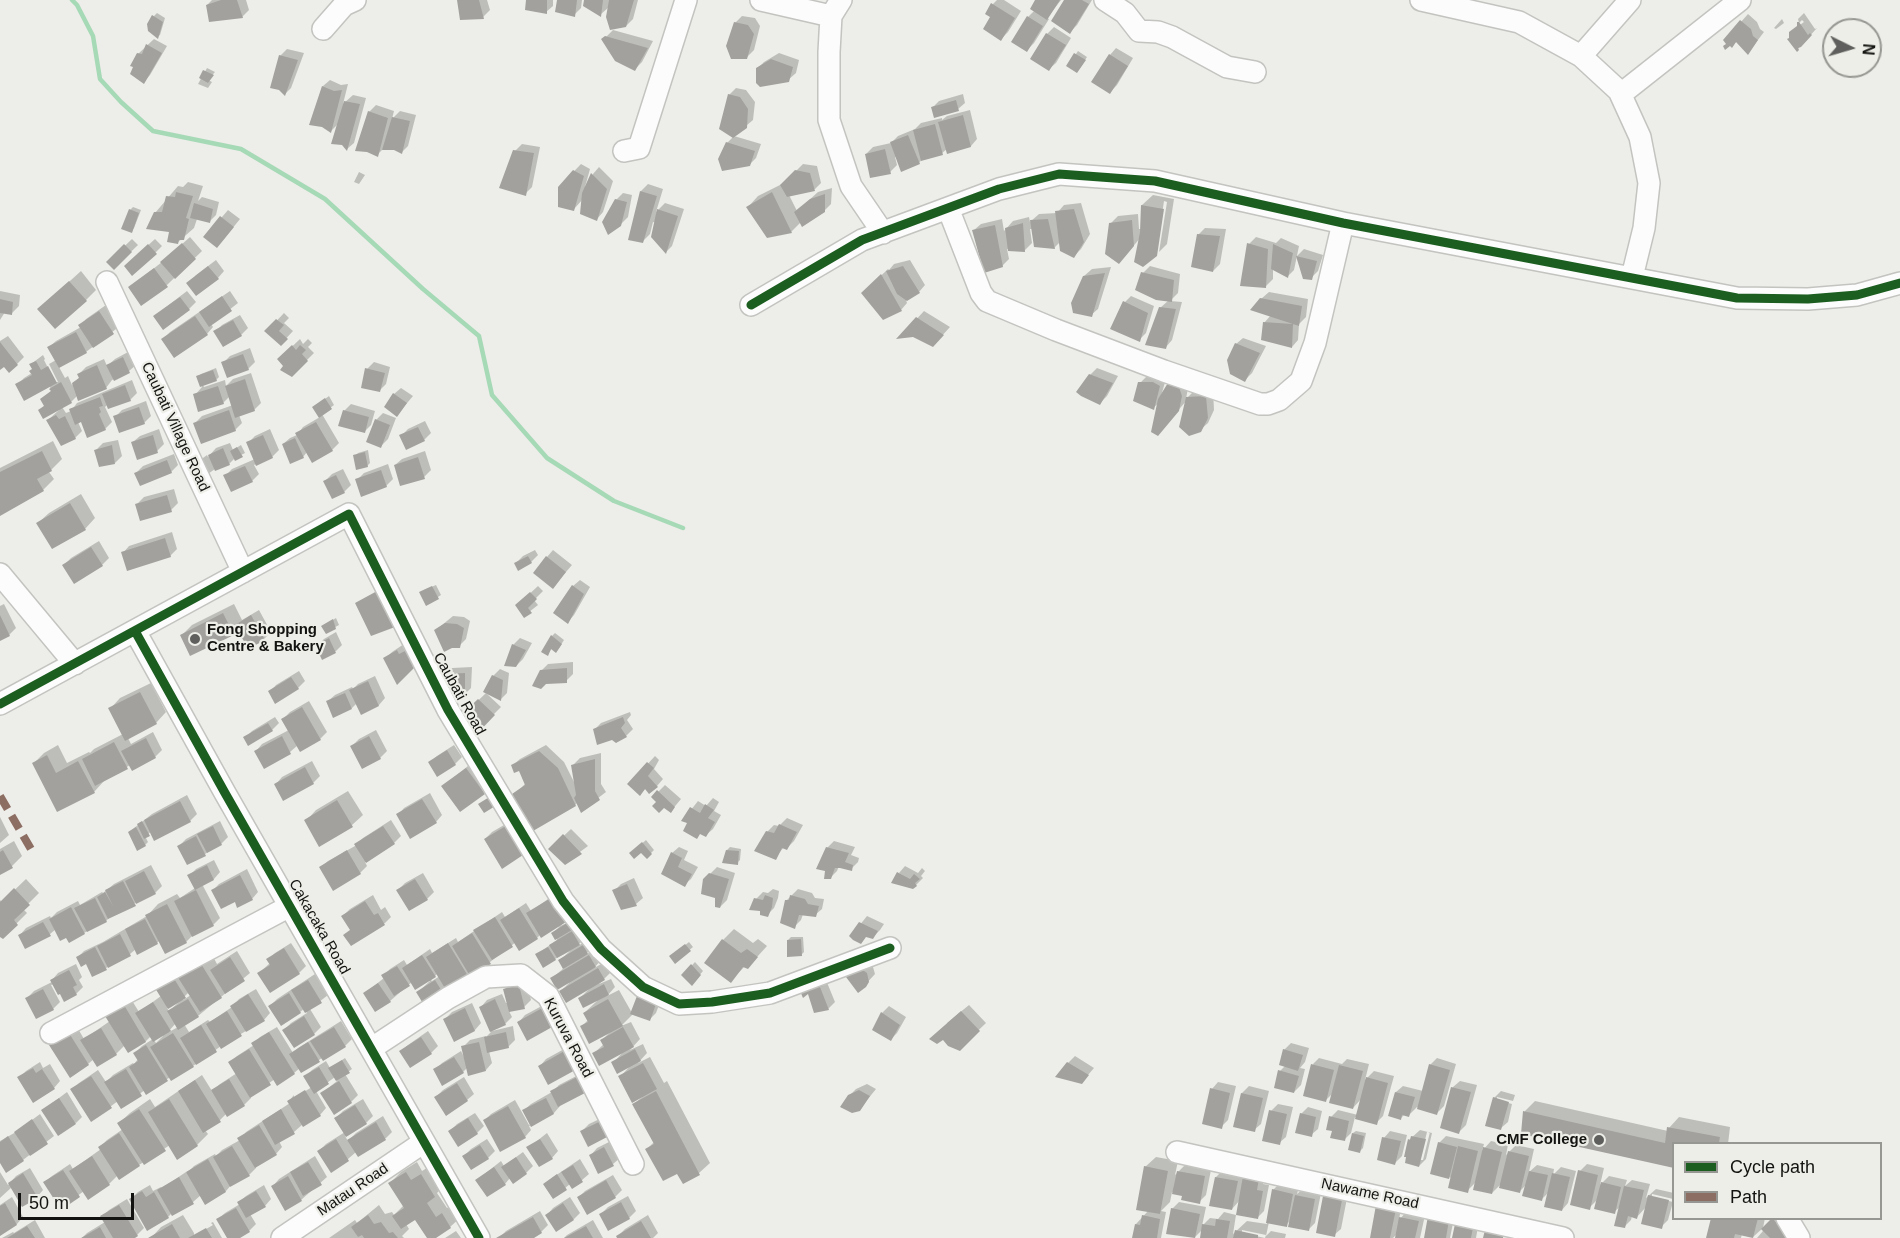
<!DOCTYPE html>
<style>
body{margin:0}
#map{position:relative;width:1900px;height:1238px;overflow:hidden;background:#edede9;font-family:Arial,sans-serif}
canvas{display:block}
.legend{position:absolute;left:1672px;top:1142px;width:210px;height:78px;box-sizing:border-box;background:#eeeee8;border:2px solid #969692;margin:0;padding:8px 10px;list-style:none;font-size:18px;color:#131311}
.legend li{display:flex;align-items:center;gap:12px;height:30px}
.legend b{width:30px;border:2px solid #969692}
.north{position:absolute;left:1822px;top:18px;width:60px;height:60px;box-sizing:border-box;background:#eeeee8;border:2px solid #969692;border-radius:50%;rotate:95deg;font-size:16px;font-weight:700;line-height:24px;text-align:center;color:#131311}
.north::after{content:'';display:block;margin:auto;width:21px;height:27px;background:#5f5f5d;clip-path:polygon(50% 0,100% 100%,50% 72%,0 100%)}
.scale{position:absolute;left:18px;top:1193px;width:116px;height:27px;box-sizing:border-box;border:3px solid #131311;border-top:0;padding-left:8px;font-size:18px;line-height:21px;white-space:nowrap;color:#131311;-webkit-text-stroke:4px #eeeee8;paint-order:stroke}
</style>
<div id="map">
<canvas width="1900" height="1238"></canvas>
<ul class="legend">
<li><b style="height:8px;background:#1b5e20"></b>Cycle path</li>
<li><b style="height:8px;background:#8d6e63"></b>Path</li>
</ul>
<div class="north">N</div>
<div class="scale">50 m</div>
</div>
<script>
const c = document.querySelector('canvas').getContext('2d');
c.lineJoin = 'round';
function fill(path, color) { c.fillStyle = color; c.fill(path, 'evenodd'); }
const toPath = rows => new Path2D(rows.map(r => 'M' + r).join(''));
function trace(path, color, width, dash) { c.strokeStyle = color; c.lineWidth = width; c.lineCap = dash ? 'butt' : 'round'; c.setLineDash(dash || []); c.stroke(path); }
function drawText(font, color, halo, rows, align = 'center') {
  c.font = font + ' Arial,sans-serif'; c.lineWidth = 4.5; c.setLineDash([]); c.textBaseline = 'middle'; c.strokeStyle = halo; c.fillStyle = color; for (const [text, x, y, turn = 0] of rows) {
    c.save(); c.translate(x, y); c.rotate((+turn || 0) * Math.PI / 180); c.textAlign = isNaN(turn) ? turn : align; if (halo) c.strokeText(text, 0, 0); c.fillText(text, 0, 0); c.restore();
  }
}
const shadow = toPath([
 [212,0,246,0,249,10,242,17,207,5],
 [458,0,487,0,490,10,483,17],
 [527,0,553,0,553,6,546,12],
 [559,0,582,0,581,8,574,15],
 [585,0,638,0,633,19,626,26,609,7,600,15],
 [997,0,1004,0,1021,11,1008,32,1001,39,992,16,993,4],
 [1037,0,1061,0,1047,18,1049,19,1034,43,1027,50,1028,17,1035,10],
 [1066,0,1092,0,1077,25,1070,32],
 [157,13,165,18,160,35,157,37,154,16],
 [1804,13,1815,29,1817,28,1797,50,1790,32,1804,22,1802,20,1799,23,1798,19],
 [1748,14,1757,22,1760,29,1764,32,1748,53,1737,41,1732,46,1725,40],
 [742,16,755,18,760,26,754,50,747,57,735,23],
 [1782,19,1784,23,1776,29,1774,28],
 [1054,27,1071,38,1056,63,1049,69,1032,59,1047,34],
 [613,30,653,41,642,62,635,69,603,40],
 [154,39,167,46,150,75,144,82,138,54],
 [1116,48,1133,58,1117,85,1110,92,1110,55],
 [287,49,304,53,291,88,285,94,280,56],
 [1078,51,1087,57,1080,68,1068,66],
 [779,53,799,60,796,73,788,80,757,69,764,62],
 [207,68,215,72,208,80,212,82,208,88,198,84],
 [330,80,341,85,348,84,343,104,353,95,366,98,354,143,347,149,339,123,331,131,323,86],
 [736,88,746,90,755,102,753,120,734,136,761,144,756,158,749,165,727,143,734,136,729,95],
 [963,94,965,103,958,109,933,107,939,101],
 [376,105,394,111,392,119,400,111,416,115,408,146,401,153,395,149,384,148,377,155,369,112],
 [970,110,977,139,971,146,947,149,942,153,923,158,919,163,895,157,897,165,890,172,866,154,873,147,891,143,898,136,915,129,921,123,942,118,942,120,947,116],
 [522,144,540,147,532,187,525,194,515,151],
 [581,164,590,169,585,187,586,188,593,174,599,167,613,181,603,212,597,219,583,199,574,209,559,187],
 [803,164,817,166,821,183,815,189,789,195,797,211,818,192,832,188,831,204,824,211,801,222,791,232,748,207,758,196,784,183],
 [359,172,365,175,359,184,354,182],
 [188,182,203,186,198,201,202,197,219,202,216,215,209,222,197,219,194,228,177,243,171,231,155,213,178,186,183,187],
 [648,184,663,189,656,212,665,203,684,209,672,246,666,252,656,223,653,222,650,234,643,241,629,239,641,191],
 [623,193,632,195,628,217,620,225,616,200],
 [1153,195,1174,199,1167,244,1159,252,1167,202,1164,201,1156,255,1141,237,1125,256,1111,223,1118,216,1138,214,1139,229,1142,229,1142,205],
 [1081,203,1090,234,1081,249,1074,256,1060,242,1054,248,1033,229,1030,229,1032,243,1025,250,1007,249,1009,259,1002,266,974,230,981,224,1002,219,1004,231,1013,221,1029,217,1030,222,1039,214,1057,213,1064,205],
 [133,207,141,210,134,228,131,231,130,210],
 [228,210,240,219,223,240,205,237],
 [1205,228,1226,229,1220,264,1213,271,1198,235],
 [190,237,202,251,167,285,130,287,162,262],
 [1256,237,1276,243,1281,238,1299,246,1294,270,1288,276,1273,269,1273,279,1266,286,1249,244],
 [132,239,138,245,114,268,108,262],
 [155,239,162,246,155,253,132,260],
 [1304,249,1323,255,1318,271,1311,278,1304,278,1297,256],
 [216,260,224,271,218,278,195,276],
 [910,260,925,285,919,292,906,300,907,303,901,310,863,293,888,269,889,270,894,264],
 [1150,266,1180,274,1178,293,1170,301,1182,302,1172,340,1166,347,1160,308,1169,300,1143,273],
 [1111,267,1098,309,1091,315,1084,276,1092,269],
 [81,271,96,290,86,300,50,299],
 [0,291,20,295,19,306,12,313,5,312,0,320],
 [187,291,196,302,189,309,162,310],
 [230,291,238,303,211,324,213,327,207,334,163,339,170,332],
 [1269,292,1308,299,1306,317,1299,324,1298,340,1292,347,1264,323,1271,315,1261,299],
 [1131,296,1154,306,1146,333,1139,340,1125,302],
 [106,305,120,326,86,352,59,367,65,378,68,376,72,385,80,377,79,374,86,367,104,359,107,366,115,359,130,351,136,365,129,371,112,380,106,388,78,395,71,402,62,407,66,413,71,411,77,403,132,380,137,393,130,400,108,404,105,407,112,422,105,429,82,420,78,422,82,431,75,438,48,420,59,410,40,410,45,405,42,400,52,390,49,386,17,385,24,378,32,373,33,369,31,364,43,355,45,359,44,360,55,382,58,382,49,364,56,360,49,347,56,341,81,327,80,326,86,319],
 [924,311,950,327,940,338,913,336,900,337],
 [284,313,289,318,284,323,293,331,281,344,267,331],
 [240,315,248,328,241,335,215,332,222,325],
 [8,336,24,357,17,364,4,365,0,368,0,341],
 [1243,338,1266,346,1252,373,1245,380,1236,344],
 [300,339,303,344,308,339,312,343,308,347,314,353,292,375,279,359],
 [250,348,255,362,248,369,223,363,230,356],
 [374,362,390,367,386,384,379,391,367,369],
 [216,368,219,377,216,380,203,385,204,387,225,380,226,386,233,379,251,373,261,403,254,410,239,415,242,423,235,430,195,423,202,416,233,405,230,396,223,403,195,395,202,387,198,377,201,374],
 [1097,368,1118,376,1107,396,1100,403,1090,375],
 [1147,376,1166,379,1161,396,1173,379,1188,388,1186,399,1194,391,1213,390,1214,410,1208,423,1200,430,1187,400,1164,427,1159,403,1153,408,1140,383],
 [401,388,413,396,397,415,394,394],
 [329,396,334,405,322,414,339,443,332,450,307,452,303,457,283,444,290,438,297,435,303,427,320,417,314,407],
 [146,401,151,416,144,423,115,417,122,410],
 [351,404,375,411,371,425,364,432,344,411],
 [383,413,396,418,388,439,381,446,376,420],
 [425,421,431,433,424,440,401,436,408,429],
 [159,429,164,444,157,451,133,442,140,436],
 [270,429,279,450,272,457,254,465,259,474,252,481,225,476,232,469,255,459,248,443,255,436],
 [118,440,122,456,115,463,96,450,103,443],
 [53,441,62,459,49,472,54,479,43,490,0,513,0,468],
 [230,443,233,450,241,445,245,453,235,458,229,464,215,469,205,476,199,461,207,455,208,457,216,448],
 [368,450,370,463,367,466,355,456,358,453],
 [425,451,431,470,424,477,395,465,402,459],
 [174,454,178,465,171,472,136,473,143,466],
 [388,464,393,479,386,486,357,480,364,473],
 [343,469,351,485,344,492,325,481,332,474],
 [174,489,178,503,171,510,137,504,144,497],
 [81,494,95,518,85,529,38,523,49,513],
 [172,532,177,549,170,556,123,553,129,546],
 [99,541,109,558,102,565,64,565,71,558],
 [535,550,538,555,531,562,518,569,516,563,523,556],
 [553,550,572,565,553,587,547,557],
 [580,580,590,587,574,615,568,622,573,586],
 [436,585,441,595,427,604,424,590],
 [538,586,543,591,534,600,538,605,524,616,524,599],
 [4,604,16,628,9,635,0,640,0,606],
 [234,604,242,620,259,610,271,632,264,639,238,628,233,633,182,635,192,625],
 [453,616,464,617,470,621,466,639,459,646,436,630],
 [336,618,339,625,326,632,323,626],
 [336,632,342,645,336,651,323,658,317,646,324,639],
 [555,633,564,640,559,648,552,648,548,654,552,636],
 [520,638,532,643,523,659,516,666,513,645],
 [404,644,421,659,385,659,392,652],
 [573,662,573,674,566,681,541,671,548,664],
 [472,667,471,688,464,695,452,689,445,675,452,668],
 [500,669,509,673,507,693,501,699,493,676],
 [299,671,305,681,298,688,270,692,276,685],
 [375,676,385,698,379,705,362,713,357,703,352,708,328,701,335,695,352,687,353,689,358,684],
 [151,683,166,712,156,723,128,738,131,744,153,732,162,750,155,757,130,765,104,781,94,792,34,763,44,753,58,745,67,763,89,752,90,753,94,749,123,734,110,709,120,698],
 [486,693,501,707,474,734,459,719],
 [309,701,327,732,320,739,298,745,290,752,264,767,256,751,262,744,289,730,283,719,290,712],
 [630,712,631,715,627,720,633,729,626,736,612,739,594,730,601,723],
 [275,717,279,723,272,730,245,738,252,731],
 [376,730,387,751,380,758,352,746,359,739],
 [454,745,462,757,455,764,430,762,437,756],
 [546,745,564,762,575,784,573,765,580,758,601,753,601,784,606,792,581,811,577,803,575,805,514,795,526,783,519,769,513,765,520,759],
 [655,756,659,760,654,769,663,779,657,786,646,788,640,794,629,784],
 [312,761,320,776,313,783,276,784,282,777],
 [473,762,491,786,484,793,443,786],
 [665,785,681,799,671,811,653,797],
 [348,791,363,815,352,825,306,821,316,810],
 [430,793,442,815,436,822,398,815,404,808],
 [187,795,197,814,190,821,151,832,145,836,148,842,145,845,129,832,152,814],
 [713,798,719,802,714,811,721,815,713,829,706,835,683,820,698,801,706,806],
 [0,817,9,835,0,843],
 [516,818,532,845,485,839,492,832],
 [787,818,803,825,794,841,787,848,784,847,775,858,767,832,774,825,779,826],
 [391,820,401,836,394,843,365,862,367,866,360,873,321,867,328,861,355,846,363,838],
 [220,821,228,837,221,844,205,854,179,846,186,839],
 [571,829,588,846,565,863,550,849],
 [646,840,654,850,647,857,641,851,631,853],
 [14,841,22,856,12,866,0,873,0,849],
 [834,841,855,847,851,855,859,858,858,862,851,869,839,866,837,871,830,878,827,848],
 [679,847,688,851,684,860,698,867,691,879,684,885,672,853],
 [730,847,741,849,740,860,737,863,727,850],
 [214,860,220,872,214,879,202,884,220,918,213,925,193,935,186,942,160,940,157,943,136,949,130,954,106,968,78,957,84,951,103,942,147,916,158,904,177,894,180,898,195,888,189,876,196,869],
 [151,865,162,886,155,893,113,914,106,921,84,933,56,929,50,934,20,935,26,928,50,916,51,918,57,912,78,901,80,905,102,892,103,893,114,884],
 [905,866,918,873,922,868,925,871,921,876,923,878,916,885,899,873],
 [717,867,735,873,727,900,720,907,717,897,704,880],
 [247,869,258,892,252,899,235,900,213,890,219,884],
 [423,873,434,892,427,899,398,890,405,883],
 [634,878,643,898,636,904,614,891,621,884],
 [26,879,39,893,23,909,27,913,3,937,0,934,0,900,2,902],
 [773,889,779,891,778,898,774,908,767,915,756,899,763,892,768,893],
 [798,889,812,893,815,898,824,899,822,909,815,915,803,914,801,920,794,927,787,900],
 [558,892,572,915,560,926,571,921,586,937,577,946,590,940,594,946,585,955,596,949,602,959,594,968,605,962,611,972,599,984,611,979,615,987,607,996,619,990,632,1013,638,997,645,990,662,997,656,1013,649,1020,634,1013,621,1026,631,1022,640,1039,630,1050,643,1044,647,1053,638,1063,650,1057,664,1083,667,1081,710,1163,699,1173,683,1182,678,1172,647,1149,654,1142,634,1104,642,1097,620,1077,630,1066,613,1063,623,1052,594,1053,604,1044,602,1040,609,1033,581,1027,588,1020,584,1013,597,1001,580,998,589,989,561,991,569,983,552,978,564,968,560,960,570,951,555,959,540,952,557,940,553,933,560,926,541,934,537,938,516,942,490,962,470,973,442,992,418,992,430,981,412,982,390,1001,365,993,384,978,383,976,390,969,404,960,407,965,430,949,432,953,456,938,458,942,502,912,505,917,526,903,531,911],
 [438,973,440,976,432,981,431,980],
 [373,895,381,910,385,907,391,917,385,923,351,944,351,929,343,916,350,909],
 [867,916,884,924,880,930,873,937,867,935,851,936],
 [734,929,753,943,758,939,767,946,748,967,745,966,731,981,706,963,723,940],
 [791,937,803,937,804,952,801,955,788,940],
 [689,942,693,947,675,962,674,954],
 [291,943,306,966,299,973,259,973,270,963,268,960,275,953],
 [237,951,250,973,198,1016,184,1024,189,1032,208,1020,210,1022,232,1007,239,999,256,989,270,1013,264,1020,221,1046,193,1066,145,1090,121,1107,118,1101,92,1120,72,1090,79,1083,98,1070,106,1082,113,1075,133,1063,134,1064,138,1059,135,1053,142,1046,153,1039,151,1036,145,1042,125,1045,116,1054,98,1065,94,1059,88,1064,51,1045,77,1027,84,1039,110,1021,107,1017,131,999,139,1012,161,996,157,988,211,953,217,964],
 [189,992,191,995,183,1000,182,999],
 [179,1002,169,1011,167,1008],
 [176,1023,178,1027,169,1032,168,1032],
 [163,1035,163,1036,156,1043,154,1040],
 [865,960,873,967,875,974,865,985,845,973],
 [695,962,703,971,692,984,683,975],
 [76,964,82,977,79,980,83,987,76,994,54,984,51,985,60,1002,53,1009,27,998,34,991,52,982,52,980,58,973],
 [315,974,328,995,310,1009,321,1027,314,1034,284,1030,291,1023,307,1013,304,1009,300,1012,270,1006,277,999],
 [526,979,531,1000,524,1007,509,1011,512,1017,505,1024,492,1031,513,1026,515,1040,508,1047,489,1051,492,1063,486,1070,468,1067,463,1072,435,1070,442,1063,461,1051,464,1057,463,1047,470,1040,486,1036,486,1037,491,1032,481,1007,487,1000,502,994,506,1003,508,1003,505,989,512,982],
 [826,980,835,1002,828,1009,809,991],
 [551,1001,560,1018,519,1022,525,1015],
 [472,1003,481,1023,475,1030,455,1040,445,1019,452,1012],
 [969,1005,986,1023,959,1049,947,1023],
 [889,1006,906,1017,897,1033,890,1040,882,1013],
 [341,1021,352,1039,345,1046,323,1059,322,1058,319,1060,300,1068,294,1073,275,1079,250,1096,251,1098,244,1105,227,1113,220,1120,205,1130,208,1134,197,1145,170,1145,139,1165,118,1175,109,1184,88,1198,84,1191,61,1208,45,1182,52,1176,70,1164,73,1169,101,1149,100,1147,107,1140,123,1129,119,1123,130,1113,150,1099,155,1107,202,1075,212,1091,220,1084,237,1073,230,1062,237,1056,254,1045,253,1044,260,1037,277,1027,293,1053,298,1048],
 [428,1031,438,1046,431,1053,411,1066,401,1051,408,1045],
 [575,1043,584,1060,540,1066,546,1059],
 [1291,1043,1309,1048,1305,1062,1300,1068,1305,1069,1301,1085,1294,1092,1275,1086,1280,1071,1285,1066,1284,1050],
 [1075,1056,1094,1068,1082,1082,1068,1063],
 [345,1058,352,1069,345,1074,358,1095,351,1102,322,1093,337,1081,335,1077,316,1091,326,1108,320,1115,303,1124,294,1132,279,1141,282,1147,276,1154,255,1166,256,1168,249,1175,232,1184,226,1191,205,1203,201,1195,193,1202,172,1213,168,1217,131,1199,138,1192,150,1185,153,1191,161,1187,162,1188,186,1172,187,1173,194,1166,215,1154,216,1156,222,1150,240,1140,246,1132,290,1103,289,1101,294,1095,294,1098,312,1087,305,1077,312,1070,326,1061,330,1068],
 [1319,1058,1342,1064,1347,1059,1369,1064,1365,1080,1374,1071,1394,1076,1383,1116,1376,1123,1355,1117,1351,1133,1344,1140,1334,1130,1331,1117,1338,1110,1358,1115,1362,1098,1353,1108,1333,1093,1325,1101,1313,1064],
 [1437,1058,1456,1064,1444,1106,1437,1113,1417,1107,1409,1115,1405,1114,1401,1118,1396,1092,1403,1086,1423,1091,1430,1065],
 [40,1062,43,1068,50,1064,60,1081,54,1088,19,1078,26,1071],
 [584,1072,591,1085,584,1092,559,1104,560,1106,554,1113,529,1126,531,1130,525,1137,484,1121,491,1114,515,1100,529,1125,531,1124,524,1110,531,1104,552,1092,559,1085],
 [464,1077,474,1094,467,1100,436,1097,443,1090],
 [1460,1081,1477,1085,1466,1125,1459,1132,1442,1127,1453,1087],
 [1218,1082,1236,1086,1228,1120,1221,1127,1212,1089],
 [867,1084,876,1089,859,1110,849,1096,856,1089],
 [1249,1086,1269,1091,1261,1124,1254,1130,1235,1126,1242,1093],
 [1501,1091,1515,1095,1513,1101,1497,1097,1497,1100,1512,1104,1508,1122,1501,1128,1494,1098],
 [67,1092,82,1117,76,1123,43,1110],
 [363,1099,373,1116,366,1123,345,1136,348,1141,356,1133,383,1116,392,1132,386,1138,358,1155,356,1152,348,1159,331,1170,319,1151,326,1144,345,1132,336,1118,343,1111],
 [1535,1101,1668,1131,1669,1128,1679,1117,1730,1127,1728,1144,1674,1144,1674,1167,1523,1133,1525,1111],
 [1278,1104,1293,1107,1286,1137,1279,1143,1271,1111],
 [1308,1107,1322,1111,1318,1129,1311,1135,1301,1114],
 [475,1113,484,1126,477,1133,450,1131,457,1124],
 [40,1114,54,1136,23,1160,0,1161,0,1141,16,1132],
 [608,1115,589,1145,582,1131,589,1124],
 [1420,1130,1432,1133,1426,1159,1419,1166,1409,1140],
 [1427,1132,1430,1132,1423,1160,1420,1160],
 [1356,1131,1366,1133,1363,1148,1360,1151,1353,1133],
 [1390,1131,1407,1135,1402,1156,1395,1163,1384,1138],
 [547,1133,558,1151,552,1158,528,1148],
 [1446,1136,1484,1144,1482,1151,1491,1141,1508,1145,1506,1155,1516,1145,1534,1149,1529,1172,1537,1165,1554,1169,1553,1175,1561,1167,1576,1171,1568,1203,1562,1210,1550,1191,1542,1199,1527,1184,1519,1192,1502,1183,1492,1193,1476,1182,1467,1191,1452,1178,1432,1173,1439,1143],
 [487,1139,495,1151,488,1158,464,1156,471,1149],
 [611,1141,620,1158,613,1164,591,1155,597,1148],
 [523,1152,533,1166,526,1173,510,1178,505,1184,477,1180,501,1161,504,1166],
 [315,1156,327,1177,301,1200,286,1209,273,1186,279,1179],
 [1156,1157,1178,1161,1175,1175,1185,1165,1211,1170,1206,1195,1199,1202,1183,1195,1172,1192,1170,1202,1161,1211,1166,1212,1161,1238,1134,1238,1136,1224,1149,1210,1145,1167],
 [580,1159,589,1174,582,1180,572,1187,570,1184,554,1197,545,1184,552,1178],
 [417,1162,422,1171,432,1165,445,1185,437,1193,447,1208,453,1204,461,1217,450,1227,434,1238,429,1238,416,1218,406,1224,409,1229,402,1236,404,1238,329,1238,355,1220,357,1223,379,1205,385,1214,392,1212,394,1215,404,1205,390,1183,401,1172],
 [1587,1164,1604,1168,1600,1185,1609,1176,1627,1180,1625,1186,1632,1180,1650,1184,1646,1198,1656,1189,1674,1193,1673,1199,1652,1194,1652,1197,1673,1202,1668,1220,1661,1227,1646,1207,1637,1217,1632,1216,1631,1220,1624,1227,1621,1206,1614,1212,1598,1199,1589,1208,1580,1171],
 [30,1168,43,1190,37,1197,12,1187,0,1198,0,1172,8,1185,16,1176],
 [1223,1170,1265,1173,1263,1184,1269,1185,1264,1211,1257,1218,1240,1200,1232,1209,1216,1177],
 [613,1175,622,1190,615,1197,579,1197,585,1191],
 [1280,1183,1299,1187,1297,1194,1303,1189,1321,1193,1315,1223,1309,1229,1291,1220,1286,1225,1269,1222,1266,1236,1271,1231,1286,1234,1285,1238,1201,1238,1203,1229,1194,1238,1172,1209,1179,1202,1206,1207,1202,1226,1210,1218,1218,1219,1224,1212,1236,1215,1233,1234,1247,1221,1267,1224,1273,1190],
 [1242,1230,1266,1235,1265,1238,1242,1233],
 [264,1185,271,1199,265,1206,250,1214,256,1224,249,1231,237,1238,229,1238,218,1219,225,1213,240,1204,239,1202,246,1196],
 [1331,1190,1348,1193,1341,1229,1334,1235,1325,1197],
 [628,1196,636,1211,629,1218,601,1214,608,1207],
 [12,1197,23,1217,17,1224,0,1234,0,1205],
 [570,1197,580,1213,574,1219,547,1215,553,1208],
 [127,1199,144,1228,137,1235,132,1238,82,1238,87,1233,105,1222,102,1217,109,1210],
 [1402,1202,1399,1220,1407,1211,1425,1215,1420,1238,1397,1238,1397,1234,1393,1238,1371,1238],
 [540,1211,548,1225,541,1232,531,1238,499,1238,506,1231],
 [1455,1213,1450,1238,1426,1238],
 [183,1215,194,1233,194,1236,213,1225,211,1223,213,1222,222,1238,151,1238,161,1227],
 [648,1215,658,1233,653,1238,619,1238,618,1236,625,1229],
 [1712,1218,1765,1218,1763,1228,1753,1237,1742,1234,1741,1238,1708,1238],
 [1774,1218,1786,1218,1787,1238,1757,1238],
 [35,1220,45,1238,2,1238,13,1232,14,1233],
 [593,1220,603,1238,564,1238,567,1235],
 [1479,1221,1476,1238,1454,1238],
 [456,1231,461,1238,445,1238]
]);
const stream = toPath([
 [72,0,77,5,93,36,100,79,121,102,153,131,241,149,325,199,423,289,479,336,492,395,547,458,614,501,683,528]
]);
const building = toPath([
 [221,0,237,0,243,18,209,22,206,5],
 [457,0,479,0,484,19,460,20],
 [526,0,547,0,547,14,525,10],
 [557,0,577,0,575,17,555,12],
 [584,0,603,0,601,17,583,6],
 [609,0,634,0,626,27,610,30,606,17],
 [1035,0,1060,0,1047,20,1030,9],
 [1064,0,1082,0,1089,4,1070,34,1051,21],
 [991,3,1015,18,1001,41,983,29,990,17,985,14],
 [152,15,163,22,158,39,148,31,147,24],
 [1027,16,1043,26,1027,52,1011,42],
 [1740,20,1751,29,1753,36,1758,40,1748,55,1736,42,1732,48,1730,46,1725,50,1723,46,1726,44,1723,40],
 [734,22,748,25,754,34,747,59,731,59,726,46],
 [1797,22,1799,22,1808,35,1810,33,1812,35,1801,47,1798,48,1799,50,1797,52,1787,39,1789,38,1789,32,1797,26],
 [1046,33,1066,45,1049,71,1030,59],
 [605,36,648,48,635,71,615,61,601,39],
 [146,44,162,53,144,84,130,74,133,67,130,66,137,53,142,54],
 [1074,53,1086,60,1077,73,1066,66],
 [1109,54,1128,66,1110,94,1091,82],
 [279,55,298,60,285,96,279,90,270,88],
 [771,59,793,67,789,82,760,87,756,83,756,68],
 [203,70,214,75,208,83,199,78],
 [322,86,334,91,342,90,331,133,322,127,309,125],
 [728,94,740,97,748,109,747,128,733,138,719,129],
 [956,100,959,111,934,118,931,107],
 [344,101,360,104,347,151,342,145,331,144],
 [368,111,388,118,378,157,367,152,355,151],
 [963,115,971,147,947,154,938,122],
 [392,117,410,121,402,154,394,150,382,150],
 [935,124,943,155,921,161,913,130],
 [908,135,920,164,901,172,890,142],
 [726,142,755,151,750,166,722,171,718,159],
 [885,149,891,174,870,178,865,154],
 [513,150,534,153,526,196,499,188],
 [573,170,584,176,574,211,558,207,558,187],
 [795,170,810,173,815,191,787,197,780,185],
 [591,173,607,189,597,221,580,214,582,193],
 [640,191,657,196,643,243,628,240],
 [176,192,193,196,186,218,189,219,184,240,179,240,178,244,167,242,169,232,146,229,154,212,162,212,166,196,175,197],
 [772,192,792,233,767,238,746,207],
 [825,194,825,212,802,227,794,212,810,199],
 [615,199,627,202,621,226,608,235,602,222],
 [194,203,213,209,210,223,190,218],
 [1141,205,1164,209,1157,256,1143,267,1134,262,1140,232],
 [129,209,139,213,132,233,121,229],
 [657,209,678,216,666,254,651,237],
 [1074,209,1084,242,1074,258,1060,251,1055,211],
 [220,216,234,227,217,248,203,237],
 [1048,219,1055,249,1034,247,1030,220],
 [1132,220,1134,246,1119,264,1105,254,1109,223],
 [1023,223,1025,252,1008,251,1005,228],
 [995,225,1003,267,984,273,972,230],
 [1197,234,1220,236,1213,272,1191,267],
 [182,243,196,259,175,279,160,262],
 [1247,243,1268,249,1266,288,1240,286],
 [124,244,132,252,114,270,106,262],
 [148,244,157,254,132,276,124,266],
 [1273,244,1293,253,1288,278,1271,269],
 [1296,256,1317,261,1312,280,1303,279],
 [208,266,219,279,196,296,186,283],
 [903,266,920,293,907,301,897,294,886,271],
 [154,268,168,287,141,306,128,287],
 [1141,272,1174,280,1172,302,1156,300,1135,290],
 [1105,273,1092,317,1073,313,1071,303,1083,276],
 [881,274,902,311,883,320,861,293],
 [69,281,87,301,55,329,37,309],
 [222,296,232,311,209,327,199,312],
 [180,297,190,310,163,330,153,316],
 [1260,298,1302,306,1299,326,1250,310],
 [0,299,13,302,12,315,0,313],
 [1123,301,1148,313,1140,342,1110,329],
 [1159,307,1176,309,1166,349,1145,345],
 [99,311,114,334,93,348,78,325],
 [195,316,208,335,174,358,161,339],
 [916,317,944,335,933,347,913,337,896,339],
 [276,319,284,325,279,331,288,339,281,346,264,331],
 [233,320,242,336,223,347,213,331],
 [1263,322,1293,324,1292,348,1261,340],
 [76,332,87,353,59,368,47,347],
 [0,342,18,365,9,373,4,367,0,370],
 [1235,343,1260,353,1245,382,1230,374,1227,360],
 [292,345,296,350,300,345,306,350,302,354,308,361,292,377,280,370,283,366,277,359],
 [243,354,249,370,227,378,221,362],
 [123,357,130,373,114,381,106,365],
 [36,361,41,370,48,366,57,383,24,401,15,384,32,375,29,371,32,369,29,364],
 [97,365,107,389,78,401,72,383,79,378,77,374],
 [365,368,385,373,380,392,361,388],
 [213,370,217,381,200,387,196,376],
 [1089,374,1113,383,1100,405,1081,396,1076,392],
 [1171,378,1178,384,1182,396,1179,411,1158,436,1151,432,1158,399],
 [245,379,255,411,235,418,225,386],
 [61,382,72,403,43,419,38,410,44,406,40,399,51,391,49,389],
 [1138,382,1153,382,1160,386,1154,410,1133,401],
 [125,385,131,401,108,409,102,394],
 [218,386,224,404,198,412,193,394],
 [393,393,407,403,397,417,384,407],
 [1206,396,1208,418,1201,432,1189,436,1179,427,1186,397],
 [100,397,103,406,99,407,101,412,99,414,106,430,87,438,81,422,75,425,69,409],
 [325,398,332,409,319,418,312,407],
 [139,407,145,424,119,433,113,416],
 [229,410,236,431,201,444,193,423],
 [343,410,369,417,365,433,338,426],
 [56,415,59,419,65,416,76,439,61,446,46,420],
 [375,419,390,425,381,448,366,442],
 [316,422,333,451,312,463,295,433],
 [418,427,425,441,406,450,399,435],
 [153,435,158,453,137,460,131,442],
 [263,435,273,458,256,466,246,442],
 [295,438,304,458,290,464,282,444],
 [112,445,115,464,99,467,94,450],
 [237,447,243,457,235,461,230,451],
 [223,448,230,465,215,471,208,455],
 [42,451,52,471,37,479,44,491,0,516,0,472],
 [365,452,368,467,356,470,353,455],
 [418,457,425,479,400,486,394,465],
 [167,460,172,473,140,486,134,473],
 [245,466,253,482,231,492,223,475],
 [381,470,387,487,361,497,355,479],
 [336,475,345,493,332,499,323,481],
 [167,495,172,512,140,521,135,504],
 [70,503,86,530,52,549,36,523],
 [165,538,171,557,127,571,121,552],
 [91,547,103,566,74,584,62,565],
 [528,556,532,563,518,571,514,563],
 [546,556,566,572,553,589,533,573],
 [572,585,584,594,568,624,553,613],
 [432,586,439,599,426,606,419,592],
 [379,590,395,627,371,636,355,603],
 [530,592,537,599,528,608,532,613,524,618,515,605],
 [223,613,234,635,190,656,180,635],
 [0,615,10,636,0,641],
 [251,615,265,640,248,649,235,625],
 [333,619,336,629,326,634,321,626],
 [445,623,457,624,464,628,460,648,452,648,444,652,434,630],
 [551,635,562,644,556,653,551,649,548,656,541,652],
 [329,638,336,653,322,660,315,645],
 [512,644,526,650,516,667,504,666],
 [397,650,399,654,407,650,415,667,397,685,383,658],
 [567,668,567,683,546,684,541,689,532,686,540,670],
 [465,673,465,696,449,696,451,690,442,687,444,674],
 [492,675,503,680,501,701,483,692],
 [291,677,299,689,275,704,268,691],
 [368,681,379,706,361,715,349,690],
 [140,692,157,724,125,741,108,708],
 [345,693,352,709,333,718,326,701],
 [478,699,495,715,474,737,457,719],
 [302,707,321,740,300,752,281,719],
 [623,717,625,723,621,728,627,737,616,743,612,740,597,745,593,729],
 [268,723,273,731,248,746,243,737],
 [282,736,291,754,264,769,254,751],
 [369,736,381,759,362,769,350,746],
 [146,738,156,758,132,771,121,751],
 [114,742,128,769,95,786,82,759],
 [447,750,456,765,437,777,428,762],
 [539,751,558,768,576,806,533,831,512,794,525,785,519,771,514,773,511,765],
 [47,755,56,773,78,761,95,793,57,812,32,763],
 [595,759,595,791,600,800,581,813,574,798,576,795,571,765],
 [647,762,654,768,648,776,658,787,649,794,645,789,640,796,627,784],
 [305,767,314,784,283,801,274,784],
 [466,768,485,794,460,812,441,786],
 [657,790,675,807,671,813,664,808,659,813,652,806,656,802,651,797],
 [491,796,497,805,484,813,478,804],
 [422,799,437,823,410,839,396,814],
 [337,800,353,827,319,847,304,820],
 [180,801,191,822,154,841,144,820],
 [705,804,714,810,708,818,715,822,706,837,700,834,697,839,683,831,687,823,681,821,690,807,700,813],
 [142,821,150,836,144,839,137,824],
 [509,824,526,853,502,869,484,839],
 [779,824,797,832,787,850,782,848,776,860,754,851,766,831,774,833],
 [213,826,222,845,207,853,197,834],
 [383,826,395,844,366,863,354,844],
 [136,827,146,846,137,851,128,832],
 [563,834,582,854,565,865,548,849],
 [196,836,206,856,187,865,177,846],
 [642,842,652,854,647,859,641,853,634,859,629,853],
 [826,847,849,853,845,862,853,865,852,871,840,868,835,868,831,879,824,879,825,871,816,869],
 [3,850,13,868,0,875,0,852],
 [347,850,361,874,333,891,319,867],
 [726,850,739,851,738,865,722,863],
 [671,852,682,858,678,867,692,874,685,887,661,874],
 [207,865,214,880,195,890,187,875],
 [144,871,156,894,136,904,125,881],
 [897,872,910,879,914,874,920,879,915,883,917,886,913,889,891,883],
 [709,873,729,879,720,908,715,907,715,898,701,894,703,879],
 [240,875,253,900,237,908,235,902,221,909,211,890],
 [415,879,428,900,409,911,396,890],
 [123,881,136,906,108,919,97,897,105,892,113,906,105,890],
 [627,884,637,906,621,910,612,890],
 [14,888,30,905,14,920,18,925,3,939,0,937,0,902],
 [196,890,214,926,192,937,174,901],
 [765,895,773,898,772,907,768,917,760,915,760,911,749,910,754,898,763,900],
 [790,895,805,899,808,904,819,906,816,917,799,915,795,929,780,923,785,900,789,900],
 [95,898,107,922,87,932,74,908],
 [551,898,566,922,541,938,526,913],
 [365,901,374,915,378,913,385,925,351,946,343,935,350,930,341,916],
 [167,904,187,943,165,954,145,915],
 [71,907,85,934,69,943,66,938,60,941,49,919],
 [519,908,538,939,519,951,500,920],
 [495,917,513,947,492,960,473,930],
 [145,919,158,944,137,955,125,929],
 [43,922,51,936,25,949,18,935],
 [859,922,878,931,873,939,866,937,861,944,853,940,849,936],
 [567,923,572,930,555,940,551,933],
 [572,931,580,945,557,958,549,945],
 [472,933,491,964,470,976,452,946],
 [120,934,131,956,108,968,97,946],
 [722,939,741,953,747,949,758,957,748,969,743,967,731,983,704,963],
 [801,939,802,956,787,957,787,940],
 [448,943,468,976,446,990,426,957],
 [685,944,691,951,675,964,669,956],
 [583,945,588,954,563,969,558,960],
 [95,947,107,970,92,977,86,964,81,967,76,957],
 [548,947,556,960,543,968,535,954],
 [284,948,300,974,270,993,257,973,270,965,266,959],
 [422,955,436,977,415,990,402,968],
 [589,955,596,967,557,990,550,978],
 [230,957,245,981,225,994,210,970],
 [200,962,222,998,200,1012,177,976],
 [691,964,701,975,692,986,681,975],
 [397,966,410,986,394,996,381,975],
 [857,966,867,973,869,982,866,987,858,993,843,973],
 [598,968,605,980,566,1003,559,991],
 [69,970,77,985,73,987,77,995,64,1002,60,994,58,995,50,980],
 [173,977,186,998,168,1009,155,988],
 [308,980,322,1003,305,1013,291,990],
 [435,980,443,993,424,1005,416,992],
 [820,981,823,986,820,987,829,1010,814,1013,808,994,803,998,798,986],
 [378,983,391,1002,375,1012,363,993],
 [604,984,609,995,583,1008,578,998],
 [519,985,525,1009,509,1012,503,989],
 [43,989,54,1010,36,1019,25,998],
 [289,993,301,1013,281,1026,268,1006],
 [248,994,265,1021,246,1032,230,1006],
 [637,996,656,1004,650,1021,630,1014],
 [188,999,199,1017,178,1030,167,1011],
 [495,999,506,1025,490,1032,479,1007],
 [608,999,623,1026,589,1044,580,1026,588,1022,583,1013],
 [153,1002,171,1031,153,1042,135,1013],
 [124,1005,146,1042,128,1053,105,1016],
 [544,1007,554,1026,527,1041,517,1022],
 [465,1008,475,1031,454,1042,443,1019],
 [227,1011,242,1036,221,1049,206,1024],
 [961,1011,980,1031,960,1051,948,1046,943,1040,937,1044,929,1039],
 [881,1012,900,1025,891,1041,872,1030],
 [304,1016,315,1035,294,1048,282,1030],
 [201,1025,217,1052,196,1065,180,1038],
 [334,1027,346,1047,323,1061,310,1041],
 [623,1027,634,1047,599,1066,592,1053,604,1047,600,1040],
 [101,1028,117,1055,97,1067,80,1040],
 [269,1032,295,1074,277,1086,251,1043],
 [506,1032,509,1048,487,1053,484,1037],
 [69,1033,89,1065,70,1078,49,1045],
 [173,1033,194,1067,171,1081,150,1047],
 [421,1037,432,1054,410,1068,399,1051],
 [308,1042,320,1062,301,1073,289,1054],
 [479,1042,486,1071,468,1076,461,1046],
 [146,1045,168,1081,146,1095,129,1067,138,1061,133,1053],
 [249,1049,271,1085,250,1098,228,1062],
 [568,1049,579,1068,548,1085,538,1066],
 [635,1049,641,1061,617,1074,611,1062],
 [1283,1049,1303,1055,1298,1071,1279,1065],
 [454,1057,464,1073,442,1086,433,1069],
 [342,1060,350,1073,336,1081,328,1068],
 [1067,1062,1089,1075,1082,1084,1055,1077],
 [643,1063,657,1089,632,1103,618,1076],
 [1311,1064,1334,1070,1326,1102,1303,1096],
 [1429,1064,1450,1070,1437,1115,1417,1109],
 [1339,1065,1363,1071,1353,1109,1329,1103],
 [319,1067,329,1084,314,1094,303,1076],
 [33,1068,36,1073,42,1069,55,1089,33,1103,17,1077],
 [126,1069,142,1096,121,1109,104,1082],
 [1278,1070,1299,1076,1294,1093,1274,1088],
 [91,1076,112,1108,91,1122,70,1089],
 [577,1077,585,1093,558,1107,550,1091],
 [1366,1077,1388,1083,1377,1125,1355,1119],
 [229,1079,245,1106,227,1117,211,1090],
 [195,1080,221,1122,203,1133,178,1091],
 [339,1081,352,1103,334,1115,320,1093],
 [457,1083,468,1101,446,1116,434,1097],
 [1451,1087,1471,1092,1459,1134,1440,1128],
 [1210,1088,1230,1093,1222,1129,1202,1124],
 [305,1090,321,1116,303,1127,287,1101],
 [859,1090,870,1096,860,1111,852,1113,840,1107,848,1095],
 [656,1091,700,1175,683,1184,677,1174,663,1181,645,1149,654,1144,632,1104],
 [1395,1092,1415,1097,1409,1117,1402,1115,1401,1120,1388,1116],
 [1241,1093,1263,1098,1255,1132,1233,1127],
 [1493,1097,1509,1102,1501,1130,1485,1126],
 [59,1098,76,1124,58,1136,41,1110],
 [546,1098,554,1114,531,1127,522,1110],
 [169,1099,198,1146,177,1160,148,1112],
 [355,1105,367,1124,346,1137,334,1118],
 [508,1106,526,1138,500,1152,483,1120],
 [139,1109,166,1151,144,1165,117,1123],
 [281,1109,295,1134,275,1145,262,1121],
 [1269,1110,1287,1114,1280,1145,1262,1141],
 [1523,1111,1665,1143,1667,1127,1720,1137,1719,1143,1674,1143,1674,1168,1521,1134],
 [1300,1113,1316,1117,1312,1137,1295,1133],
 [1329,1116,1349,1121,1345,1141,1330,1138,1332,1131,1326,1130],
 [468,1118,478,1134,458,1147,448,1131],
 [32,1119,48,1144,30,1156,14,1132],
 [601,1121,609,1136,588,1147,580,1131],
 [376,1122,386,1140,358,1157,347,1140],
 [259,1125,277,1155,255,1168,237,1138],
 [119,1133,140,1166,119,1180,98,1147],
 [1352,1133,1364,1136,1360,1153,1348,1150],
 [8,1136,24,1161,6,1173,0,1163,0,1142],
 [1411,1136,1426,1139,1419,1167,1405,1163,1406,1157,1404,1157,1408,1139,1410,1140],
 [1382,1137,1401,1141,1395,1165,1377,1160],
 [336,1139,349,1161,331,1173,317,1151],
 [540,1139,553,1159,539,1167,526,1147],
 [1438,1142,1457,1147,1449,1179,1430,1174],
 [480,1145,489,1159,471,1170,462,1156],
 [232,1146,250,1176,230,1187,213,1157],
 [1458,1146,1478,1151,1468,1193,1448,1188],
 [604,1147,614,1166,598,1174,589,1155],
 [1483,1147,1502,1152,1492,1194,1473,1190],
 [1508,1151,1529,1156,1520,1193,1499,1188],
 [92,1156,110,1185,88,1200,69,1171],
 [516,1157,527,1174,513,1184,501,1167],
 [208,1159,226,1192,205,1205,186,1172],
 [308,1162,322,1185,303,1196,290,1172],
 [573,1165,583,1182,572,1189,561,1172],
 [1144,1166,1168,1171,1160,1214,1136,1210],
 [494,1167,506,1185,487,1197,475,1180],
 [63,1170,80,1197,61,1210,43,1182],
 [1578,1170,1598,1175,1590,1210,1570,1205],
 [1177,1171,1205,1176,1200,1204,1181,1200,1182,1196,1172,1194],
 [1529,1171,1548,1175,1542,1201,1522,1196],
 [406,1172,411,1180,421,1174,435,1197,427,1203,436,1217,442,1213,451,1228,436,1238,427,1238,415,1220,401,1229,392,1216,404,1208,388,1183],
 [23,1173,38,1198,22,1207,8,1183],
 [1552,1173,1570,1177,1562,1211,1544,1207],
 [557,1174,567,1190,553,1199,543,1184],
 [288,1176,302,1201,285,1211,271,1186],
 [1243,1176,1259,1179,1257,1190,1263,1191,1258,1219,1236,1215],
 [179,1177,194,1204,172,1216,157,1190],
 [1215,1177,1238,1181,1232,1210,1209,1206],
 [606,1180,616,1198,587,1215,577,1197],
 [1601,1182,1621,1187,1615,1214,1594,1209],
 [1624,1186,1644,1190,1637,1219,1628,1216,1625,1228,1614,1226],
 [1272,1189,1293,1194,1287,1227,1266,1223],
 [142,1191,146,1197,154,1192,169,1218,147,1231,129,1199],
 [256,1191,266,1207,246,1218,237,1202],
 [1295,1195,1315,1199,1309,1231,1288,1227],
 [1648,1195,1669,1200,1662,1229,1641,1224],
 [1323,1196,1342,1200,1335,1237,1316,1233],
 [621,1202,630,1219,608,1231,599,1214],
 [5,1203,17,1225,0,1236,0,1206],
 [563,1203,574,1220,556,1232,545,1215],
 [119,1205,138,1236,135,1238,113,1238,100,1216],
 [1376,1205,1396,1209,1390,1238,1370,1238],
 [236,1208,250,1232,240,1238,227,1238,216,1219],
 [1171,1208,1200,1214,1195,1238,1166,1234],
 [368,1215,374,1224,381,1222,389,1233,393,1232,398,1238,364,1238,362,1235,358,1237,351,1227],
 [1142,1215,1160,1219,1157,1238,1132,1238,1135,1224,1140,1225],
 [1428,1216,1449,1220,1446,1238,1424,1238],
 [533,1217,542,1233,534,1238,496,1238],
 [1399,1217,1419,1221,1415,1238,1395,1238],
 [1711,1218,1758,1218,1753,1238,1735,1234,1734,1238,1706,1238],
 [1772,1218,1790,1237,1789,1238,1770,1238,1761,1229],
 [1216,1219,1230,1221,1227,1238,1200,1238,1202,1224,1215,1226],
 [641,1221,651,1238,617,1238,616,1236],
 [172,1224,180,1238,148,1238],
 [1455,1224,1473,1228,1471,1238,1452,1238],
 [27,1226,35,1238,7,1238],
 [586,1226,593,1238,564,1238],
 [100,1227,106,1238,81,1238],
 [206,1228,212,1238,188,1238],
 [1235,1230,1258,1235,1258,1238,1233,1238],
 [1485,1230,1504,1233,1503,1238,1483,1238]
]);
const minor = toPath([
 [761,0,831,16],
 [841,0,831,16,829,52,829,120,851,186,883,233],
 [1105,0,1125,13,1139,31,1158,32,1172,37,1227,67,1255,72],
 [1421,0,1519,22,1581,56,1619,91,1640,137,1649,183,1644,228,1632,277],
 [323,29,344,5,355,0],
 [1581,56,1630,0],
 [1621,94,1740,0],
 [624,151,639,148,686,0],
 [948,208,981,293,987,301,1056,330,1164,371,1260,404,1268,404,1279,400,1301,381,1315,343,1343,223],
 [107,282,243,572],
 [751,305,862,240,999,189,1059,174,1155,181,1343,223,1737,298,1808,299,1857,295,1900,283],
 [0,574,75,664],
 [135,631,225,793,479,1238],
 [0,704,349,514,448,710,563,901,601,949,643,987,679,1004,712,1002,770,993,890,948],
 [51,1033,290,906],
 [372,1048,448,998,486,977,521,975,548,996,633,1164],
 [1177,1152,1563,1238],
 [1787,1218,1799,1238],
 [282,1238,424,1142]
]);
const quiet = toPath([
 [0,796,31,849]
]);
const cycleway = toPath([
 [751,305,862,240,999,189,1059,174,1155,181,1343,223,1737,298,1808,299,1857,295,1900,283],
 [135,631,225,793,479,1238],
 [0,704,349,514,448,710,563,901,601,949,643,987,679,1004,712,1002,770,993,890,948]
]);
const markers = [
 [195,639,6,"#5f5f5d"],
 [1599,1140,6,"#5f5f5d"]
];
const streetNames = [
 ["Caubati Village Road",175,427,65],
 ["Caubati Road",459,694,61],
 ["Cakacaka Road",319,927,60],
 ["Kuruva Road",568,1038,62],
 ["Matau Road",353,1190,-34],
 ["Nawame Road",1370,1194,12]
];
const poiNames = [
 ["Fong Shopping",207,630],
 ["Centre & Bakery",207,647],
 ["CMF College",1587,1140,"right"]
];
fill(shadow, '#0003');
trace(stream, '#a6d9b6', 4.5);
fill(building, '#a2a19e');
trace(minor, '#c3c3c0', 24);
trace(minor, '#fcfcfc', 21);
trace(quiet, '#8d6e63', 8, [15, 8]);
trace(cycleway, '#1b5e20', 9);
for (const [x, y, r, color] of markers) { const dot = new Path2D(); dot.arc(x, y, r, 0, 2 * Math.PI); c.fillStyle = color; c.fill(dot); trace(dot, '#eeeee8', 2); }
drawText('15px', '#131311', '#eeeee8', streetNames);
drawText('bold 15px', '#131311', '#eeeee8', poiNames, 'left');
</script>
